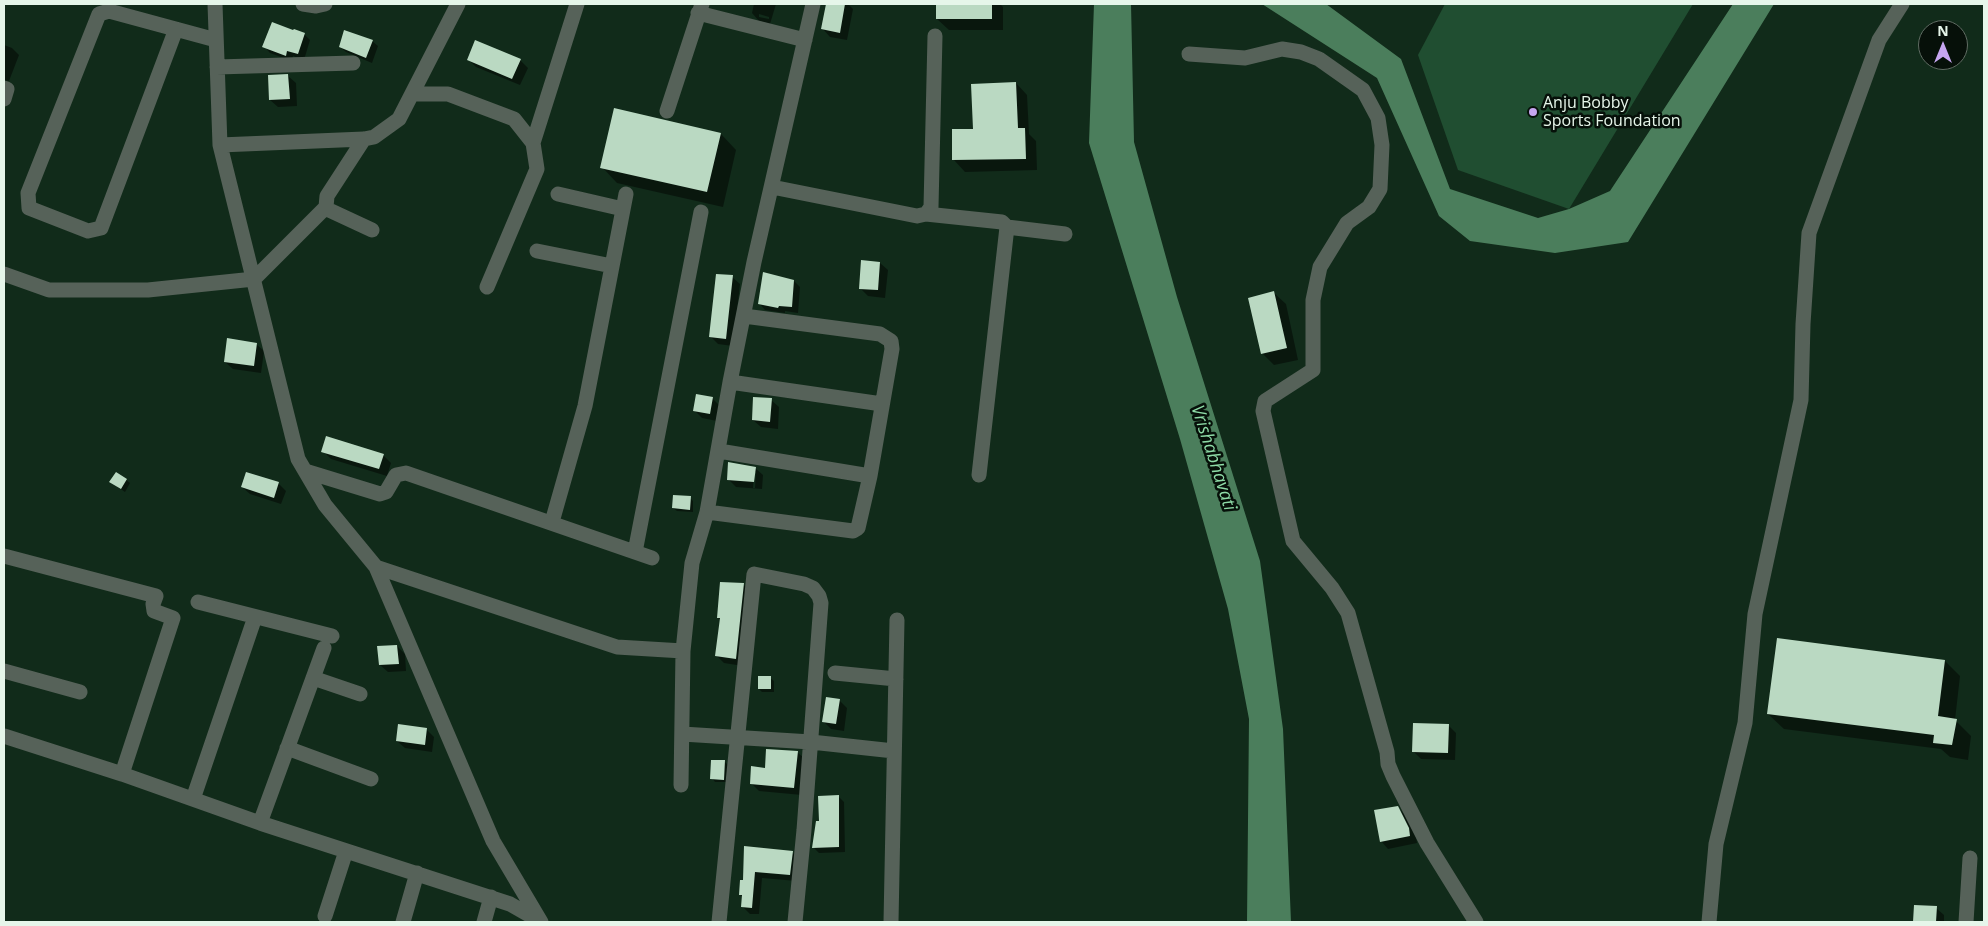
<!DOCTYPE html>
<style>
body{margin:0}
#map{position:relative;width:1988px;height:926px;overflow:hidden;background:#112b1a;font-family:"Open Sans",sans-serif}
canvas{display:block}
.frame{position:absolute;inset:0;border:5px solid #e6f6ea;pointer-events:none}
.north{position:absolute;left:1918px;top:20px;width:50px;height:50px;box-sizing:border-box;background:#061009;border:1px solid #606c63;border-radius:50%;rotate:0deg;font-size:14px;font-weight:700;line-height:20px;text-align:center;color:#e6f6ea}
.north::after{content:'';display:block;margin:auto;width:18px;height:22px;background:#c6a6f0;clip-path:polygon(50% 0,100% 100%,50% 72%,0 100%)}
</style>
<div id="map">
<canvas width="1988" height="926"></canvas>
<div class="frame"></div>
<div class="north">N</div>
</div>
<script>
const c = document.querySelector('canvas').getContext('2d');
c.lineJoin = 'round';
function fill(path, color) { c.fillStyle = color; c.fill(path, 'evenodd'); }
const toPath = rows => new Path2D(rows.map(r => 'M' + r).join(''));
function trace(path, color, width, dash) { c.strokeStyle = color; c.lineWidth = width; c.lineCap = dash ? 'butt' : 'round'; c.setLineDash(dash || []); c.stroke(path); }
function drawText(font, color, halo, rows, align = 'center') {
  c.font = font + ' "Open Sans",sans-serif'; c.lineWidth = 5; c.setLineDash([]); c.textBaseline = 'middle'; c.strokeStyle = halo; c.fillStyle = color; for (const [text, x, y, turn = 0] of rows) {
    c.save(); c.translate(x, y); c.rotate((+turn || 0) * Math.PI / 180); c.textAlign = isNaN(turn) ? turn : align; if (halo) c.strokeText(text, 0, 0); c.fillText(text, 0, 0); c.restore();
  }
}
const green = toPath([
 [1445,4,1693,4,1569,209,1458,170,1418,55]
]);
const water = toPath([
 [1094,4,1131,4,1134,142,1177,297,1260,561,1283,729,1291,922,1247,922,1249,719,1228,609,1180,439,1089,143],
 [1262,4,1326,4,1401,59,1450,189,1538,218,1569,209,1610,191,1733,4,1774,4,1628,242,1555,253,1470,241,1439,216,1377,78]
]);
const shadow = toPath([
 [754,4,776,4,770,24,759,21,752,13],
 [759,14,769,17,769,19,759,17],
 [828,4,848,4,853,9,847,40,830,37,823,29],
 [937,4,1000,4,1003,7,1003,30,949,30,937,19],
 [304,34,310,40,304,60,293,56,292,61,270,53,264,46],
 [372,41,378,46,372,63,346,52,340,47],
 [4,45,12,48,19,55,9,81,4,80],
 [469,60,520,60,528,68,520,85,476,67],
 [288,76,296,83,297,106,278,107,270,100],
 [1016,83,1027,95,1029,134,1036,141,1037,170,965,172,954,160],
 [721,134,736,150,723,207,617,183,602,167],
 [880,263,888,270,885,298,868,296,861,289],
 [732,277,740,284,733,346,718,344,710,336],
 [794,281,800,287,798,313,785,311,785,313,765,310,759,303],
 [1274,293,1286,304,1298,360,1274,365,1262,353],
 [256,344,264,351,261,373,233,369,225,362],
 [712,398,720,406,717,421,702,418,694,410],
 [771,400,779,407,778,429,761,427,753,420],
 [323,451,383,455,391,463,387,476,331,459],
 [755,468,763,475,762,489,736,487,728,479],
 [754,472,756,472,755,488,753,488],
 [126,480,130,483,125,492,111,482],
 [278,483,286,491,281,504,250,494,242,487],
 [690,498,693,501,693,512,677,511,673,508],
 [743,584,751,592,743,666,724,663,717,656,721,620,718,618],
 [397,646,405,654,406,671,388,672,380,665],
 [1945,661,1960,676,1955,720,1971,736,1968,760,1950,757,1941,749,1784,729,1768,714],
 [770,678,774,681,774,692,762,692,759,689],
 [839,700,847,708,844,731,831,729,823,721],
 [1448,725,1456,733,1455,760,1421,759,1413,751],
 [426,729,434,737,432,752,405,748,397,741],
 [797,752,805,759,802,795,759,791,751,783,766,769],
 [724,761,728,765,727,782,715,782,712,778],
 [838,796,844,802,845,852,819,853,814,848,820,822],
 [1397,807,1405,815,1416,837,1417,843,1388,849,1381,841],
 [746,848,792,852,799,859,797,881,762,878,759,914,750,914,743,907,743,897,740,895,744,881],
 [1915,907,1936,908,1944,915,1944,922,1914,922]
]);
const building = toPath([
 [826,4,845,4,840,33,821,29],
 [936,4,992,4,992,19,936,19],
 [272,22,293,30,294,29,305,33,298,54,287,51,286,56,262,47],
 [344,30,373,40,366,58,339,47],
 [475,40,521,59,512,79,467,60],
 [288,74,290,99,269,100,268,75],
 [1016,82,1018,128,1025,128,1026,159,952,160,952,129,973,129,971,84],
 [614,108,721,133,707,192,600,168],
 [861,260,880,262,878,290,859,289],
 [763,272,794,280,792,307,779,306,778,308,758,304],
 [716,274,733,275,726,339,709,337],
 [1274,291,1287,348,1261,354,1248,298],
 [227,338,257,343,254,366,224,362],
 [696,394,713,397,710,414,693,411],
 [753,397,772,398,770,422,752,420],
 [326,436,384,454,379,469,321,452],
 [728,462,756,467,754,482,727,480],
 [116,472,127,479,121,489,109,482],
 [246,472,279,482,274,498,241,487],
 [673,495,691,496,690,510,672,508],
 [720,582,744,583,736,659,715,656,720,618,717,618],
 [1777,638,1945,660,1938,716,1957,719,1952,745,1933,743,1934,735,1767,714],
 [397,645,399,664,379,665,377,646],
 [758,676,771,676,771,689,758,689],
 [826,697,840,699,836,724,822,722],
 [1413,723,1449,724,1448,753,1412,752],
 [398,724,427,728,425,745,396,741],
 [766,749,798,751,794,788,750,784,751,766,765,768],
 [711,760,725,760,724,780,710,779],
 [839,795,839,847,812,848,816,821,819,821,818,796],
 [1398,806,1409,828,1410,836,1380,842,1374,810],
 [744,846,793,851,790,875,755,872,752,908,741,907,742,895,739,895,740,880,743,880],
 [1914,905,1937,906,1936,922,1913,922]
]);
const minor = toPath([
 [215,4,220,145,298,459,325,505,376,567,493,841,541,922],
 [303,4,316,6,325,4],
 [698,13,805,40],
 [176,29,101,228,88,231,29,208,28,193,99,14,109,11,216,40],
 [1189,54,1245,58,1282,49,1301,52,1319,59,1363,90,1378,118,1382,145,1380,189,1369,207,1347,223,1320,267,1313,300,1313,370,1265,401,1263,411,1293,541,1332,588,1348,613,1387,752,1388,764,1393,776,1427,843,1476,922],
 [217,67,353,63],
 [4,88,7,89,4,99],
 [412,94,448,94,514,119,533,143],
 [667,111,702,4],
 [364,139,327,196,326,207,329,210,372,230],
 [220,145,364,139,374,137,399,119,458,4],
 [772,187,917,216,926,214,931,207,935,36],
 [558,194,623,209],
 [926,214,1002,222,1007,227,979,475],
 [1007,227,1065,234],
 [537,251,612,266],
 [4,274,49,290,148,290,254,279,326,207],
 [487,287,537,169,533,143,577,4],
 [730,382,882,404],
 [719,451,870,476],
 [305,471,380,494,386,492,396,475,406,473,652,558],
 [707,512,853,531,858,528,870,476,892,349,891,341,880,334,744,316],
 [552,522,585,406,626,194],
 [635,552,701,212],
 [4,556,156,596,153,604,154,611,173,618,122,774],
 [376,567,617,647,683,651,692,563,707,512,730,382,754,262,813,4],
 [198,602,332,636],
 [4,671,80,692],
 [835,673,896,679],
 [313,678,360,694],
 [682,734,811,742,894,751],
 [4,736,122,774,260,823,510,904,538,920],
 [287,748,371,779],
 [681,785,683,651],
 [193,799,255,617],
 [260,823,324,648],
 [325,916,346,851],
 [403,922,417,873],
 [484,922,491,897],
 [719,922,754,574,804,584,813,588,819,596,821,603,804,830,795,922],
 [891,922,897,620],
 [1709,922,1716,844,1745,723,1755,614,1801,400,1803,324,1809,233,1879,40,1902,4],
 [1966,922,1970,858]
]);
const markers = [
 [1533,112,5,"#c6a6f0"]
];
const poiNames = [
 ["Anju Bobby",1543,103],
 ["Sports Foundation",1543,121]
];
const waterNames = [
 ["Vrishabhavati",1213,458,72]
];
fill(green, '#204e31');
fill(water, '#4b7e5c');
fill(shadow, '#0007');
fill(building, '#bad9c2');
trace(minor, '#566259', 15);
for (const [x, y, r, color] of markers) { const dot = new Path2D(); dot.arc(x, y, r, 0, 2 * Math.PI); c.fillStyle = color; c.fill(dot); trace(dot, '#061009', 2); }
drawText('16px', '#e6f6ea', '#061009', poiNames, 'left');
drawText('italic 18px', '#8edba7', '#061009', waterNames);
</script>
